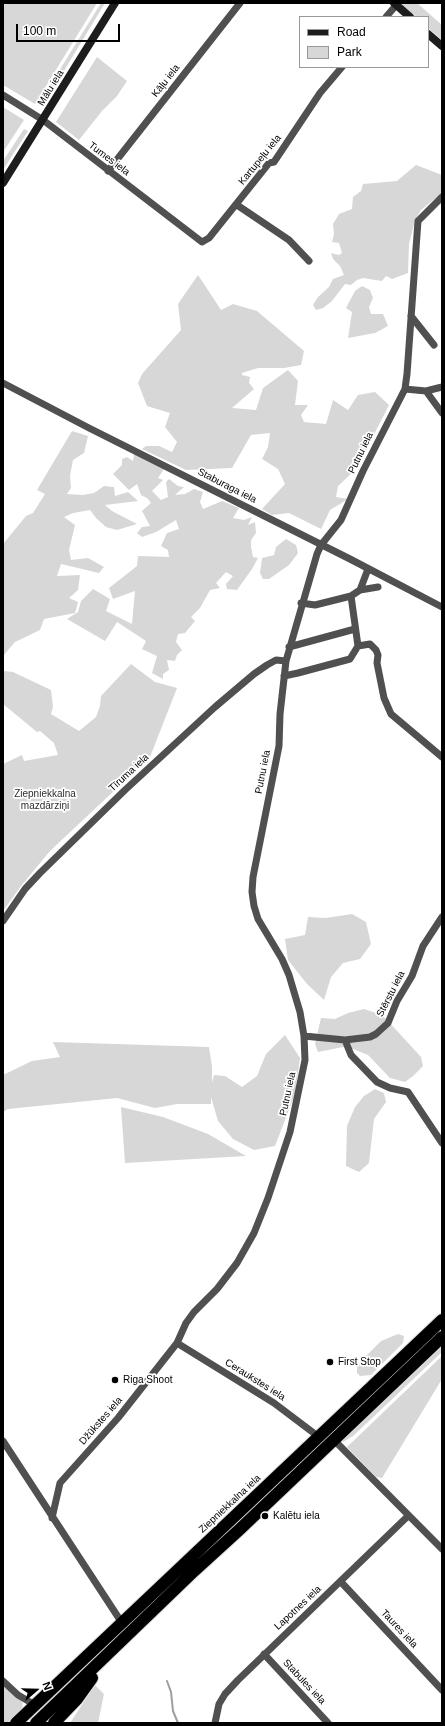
<!DOCTYPE html>
<meta charset="utf-8">
<style>
body{margin:0}
#map{position:relative;width:445px;height:1726px;overflow:hidden;background:#fff;font-family:Arial,sans-serif}
canvas{display:block}
.frame{position:absolute;inset:0;border:4px solid #000;pointer-events:none}
.legend{position:absolute;left:299px;top:16px;width:130px;height:52px;box-sizing:border-box;background:#fff;border:1px solid #999;margin:0;padding:5px 7px;list-style:none;font-size:12px;color:#000}
.legend li{display:flex;align-items:center;gap:8px;height:20px}
.legend b{width:20px;border:1px solid #999}
.north{position:absolute;left:16px;top:1670px;width:40px;height:40px;-webkit-text-stroke:3px #fff;paint-order:stroke;rotate:70deg;font-size:11px;font-weight:700;line-height:16px;text-align:center;color:#000}
.north::after{content:'';display:block;margin:auto;width:14px;height:18px;background:#000;clip-path:polygon(50% 0,100% 100%,50% 72%,0 100%)}
.scale{position:absolute;left:16px;top:24px;width:104px;height:18px;box-sizing:border-box;border:2px solid #000;border-top:0;padding-left:5px;font-size:12px;line-height:14px;white-space:nowrap;color:#000;-webkit-text-stroke:3px #fff;paint-order:stroke}
</style>
<div id="map">
<canvas width="445" height="1726"></canvas>
<div class="frame"></div>
<ul class="legend">
<li><b style="height:5px;background:#1d1d1d"></b>Road</li>
<li><b style="height:11px;background:#d7d7d7"></b>Park</li>
</ul>
<div class="north">N</div>
<div class="scale">100 m</div>
</div>
<script>
const c = document.querySelector('canvas').getContext('2d');
c.lineJoin = 'round';
function fill(path, color) { c.fillStyle = color; c.fill(path, 'evenodd'); }
const toPath = rows => new Path2D(rows.map(r => 'M' + r).join(''));
function trace(path, color, width, dash) { c.strokeStyle = color; c.lineWidth = width; c.lineCap = dash ? 'butt' : 'round'; c.setLineDash(dash || []); c.stroke(path); }
function drawText(font, color, halo, rows, align = 'center') {
  c.font = font + ' Arial,sans-serif'; c.lineWidth = 3.5; c.setLineDash([]); c.textBaseline = 'middle'; c.strokeStyle = halo; c.fillStyle = color; for (const [text, x, y, turn = 0] of rows) {
    c.save(); c.translate(x, y); c.rotate((+turn || 0) * Math.PI / 180); c.textAlign = isNaN(turn) ? turn : align; if (halo) c.strokeText(text, 0, 0); c.fillText(text, 0, 0); c.restore();
  }
}
const green = toPath([
 [3,3,97,3,35,104,3,85],
 [101,3,105,3,44,104,41,100],
 [403,3,417,3,442,25,442,40,428,28,428,17,416,17,402,5],
 [97,57,127,81,117,96,102,111,79,140,56,122],
 [3,107,24,120,3,152],
 [24,129,28,131,3,170,3,161],
 [416,165,442,175,442,193,421,210,415,220,409,244,408,273,392,279,386,276,382,281,363,278,357,280,351,285,345,284,332,301,323,308,316,310,313,305,318,297,329,287,333,279,344,275,340,266,333,259,331,253,339,255,342,253,339,243,332,242,334,234,333,224,339,214,352,209,353,197,361,191,363,184,397,181],
 [198,275,221,310,233,304,257,311,304,351,301,365,284,368,258,368,242,373,242,375,250,377,249,383,254,389,232,408,256,410,263,388,288,370,298,381,295,405,308,405,301,415,304,422,326,424,333,400,348,410,358,395,375,392,389,405,365,452,352,473,338,486,336,497,348,499,330,510,321,529,289,513,272,515,262,509,285,484,278,469,262,459,268,447,270,433,251,435,232,468,186,470,142,449,146,446,159,446,172,452,177,442,165,427,170,413,147,406,138,383,142,374,181,330,178,304],
 [362,286,370,290,373,298,369,307,371,314,383,314,388,326,375,333,348,338,352,312,346,308,355,291],
 [72,431,88,436,84,453,73,460,70,476,71,488,67,494,83,495,94,493,104,486,114,487,115,496,128,492,138,501,105,505,112,511,137,524,117,530,106,527,96,518,90,510,73,513,64,517,75,525,69,550,71,560,88,558,104,567,99,573,61,564,57,576,80,575,78,590,69,598,78,602,75,613,44,619,40,630,15,642,3,656,3,544,26,516,33,513,45,494,37,490],
 [134,454,164,469,158,478,163,480,152,491,161,500,168,497,166,482,169,479,178,486,184,487,175,495,185,494,194,489,203,492,200,502,203,509,222,501,239,508,233,518,244,520,252,517,248,525,255,522,256,533,251,540,251,547,253,557,258,558,252,569,237,590,227,589,226,584,233,576,226,572,216,583,220,588,210,590,200,608,191,617,195,621,185,633,178,634,176,642,182,650,177,655,175,661,167,660,169,670,163,674,163,679,152,673,157,656,142,649,146,641,117,622,105,641,67,619,78,612,81,601,93,589,110,599,106,611,132,624,135,591,113,599,109,588,137,566,138,556,169,557,168,550,161,546,167,533,179,529,176,520,156,532,142,537,137,533,142,527,150,526,142,511,151,503,147,498,141,495,137,484,129,490,113,474,122,465,122,459,127,457,133,461],
 [286,539,296,545,298,553,289,565,269,579,263,579,260,573,262,558,274,555,276,547],
 [131,664,155,682,177,688,150,757,50,851,21,886,3,911,3,764,22,755,24,761,58,755,54,743,40,731,37,732,3,704,4,671,13,672,51,690,53,707,51,714,79,731,96,717,100,706,101,696],
 [352,914,366,922,371,944,360,959,343,963,331,977,324,1000,307,984,288,960,285,939,305,935,308,917,326,918],
 [364,1009,382,1015,387,1020,421,1057,423,1066,413,1076,405,1082,390,1078,368,1055,353,1049,343,1047,318,1052,315,1044,321,1018,335,1019,348,1013],
 [285,1035,300,1058,295,1094,275,1146,254,1150,233,1139,218,1121,211,1097,211,1104,177,1104,155,1108,117,1098,8,1109,3,1112,3,1075,32,1061,60,1057,53,1042,209,1047,212,1067,212,1083,214,1075,225,1076,242,1087,257,1076,266,1054],
 [375,1089,384,1093,386,1102,374,1119,369,1163,359,1172,346,1166,347,1126,355,1107,364,1096],
 [121,1107,163,1117,208,1134,246,1156,125,1163],
 [398,1334,404,1336,403,1343,371,1375,360,1376,357,1373,357,1365,381,1341],
 [442,1344,442,1352,353,1436,343,1442,342,1440],
 [442,1356,442,1379,382,1478,376,1477,347,1447],
 [233,1525,235,1528,33,1719,34,1713],
 [3,1685,23,1703,21,1713,7,1723,3,1723],
 [95,1685,104,1694,98,1723,70,1723]
]);
const stream = toPath([
 [167,1681,171,1692,173,1711,178,1723]
]);
const street = toPath([
 [386,17,398,3],
 [3,95,43,120,202,242,209,238,269,163,274,162,320,93,342,67],
 [108,171,240,3],
 [237,205,289,240,309,261],
 [411,316,434,345],
 [3,383,89,428,350,559,442,607],
 [405,389,426,391,442,387],
 [426,391,442,413],
 [360,590,368,569],
 [301,603,315,605,351,596,360,590,378,587],
 [358,646,370,644,376,650,378,655,377,663,384,698,391,714,442,757],
 [289,647,355,629],
 [284,676,298,673,350,659,358,646,351,596],
 [3,921,25,889,40,873,125,790,215,707,254,674,267,665,276,660,286,661],
 [304,1036,345,1040,370,1037,376,1034,388,1023,397,1001,412,976,423,946,442,917],
 [345,1040,351,1055,377,1082,390,1088,408,1092,442,1143],
 [177,1343,274,1403,319,1437],
 [334,1440,442,1549],
 [3,1441,122,1623],
 [52,1518,60,1483,118,1418,177,1343,186,1323,194,1312,217,1289,237,1263,254,1233,268,1198,290,1132,305,1060,304,1036,300,1012,289,975,282,959,258,919,254,906,252,892,253,877,279,746,280,714,286,661,317,554,321,545,341,520,363,471,405,389,407,374,418,221,442,197],
 [341,1582,442,1690],
 [264,1654,328,1723],
 [3,1681,18,1695,35,1705],
 [215,1723,219,1704,225,1694,238,1680,408,1516]
]);
const secondary = toPath([
 [394,3,410,17],
 [428,34,442,46],
 [3,183,115,3]
]);
const highway = toPath([
 [16,1723,442,1320],
 [36,1723,194,1571,239,1530,442,1337],
 [54,1723,77,1699,92,1678]
]);
const markers = [
 [330,1362,4,"#000"],
 [115,1380,4,"#000"],
 [265,1516,4,"#000"]
];
const streetNames = [
 ["Kāļu iela",166,81,-52],
 ["Mālu iela",51,88,-58],
 ["Tumes iela",109,159,37],
 ["Kartupeļu iela",260,160,-51],
 ["Putnu iela",361,453,-64],
 ["Staburaga iela",227,486,27],
 ["Putnu iela",263,772,-79],
 ["Tīruma iela",129,773,-43],
 ["Stērstu iela",391,994,-63],
 ["Putnu iela",288,1094,-78],
 ["Ceraukstes iela",255,1380,32],
 ["Džūkstes iela",101,1421,-49],
 ["Ziepniekkalna iela",230,1504,-43],
 ["Lapotnes iela",298,1608,-43],
 ["Taures iela",399,1629,47],
 ["Stabules iela",304,1682,47]
];
const parkNames = [
 ["Ziepniekkalna",45,794],
 ["mazdārziņi",45,806]
];
const poiNames = [
 ["First Stop",338,1362],
 ["Riga Shoot",123,1380],
 ["Kalētu iela",273,1516]
];
fill(green, '#d7d7d7');
trace(stream, '#9e9e9e', 2);
trace(highway, '#dbdbdb', 14);
trace(street, '#505050', 7);
trace(secondary, '#1d1d1d', 8);
trace(highway, '#000', 12);
for (const [x, y, r, color] of markers) { const dot = new Path2D(); dot.arc(x, y, r, 0, 2 * Math.PI); c.fillStyle = color; c.fill(dot); trace(dot, '#fff', 1.5); }
drawText('10px', '#000', '#fff', streetNames);
drawText('10px', '#2e2e2e', '#fff', parkNames);
drawText('10px', '#000', '#fff', poiNames, 'left');
</script>
